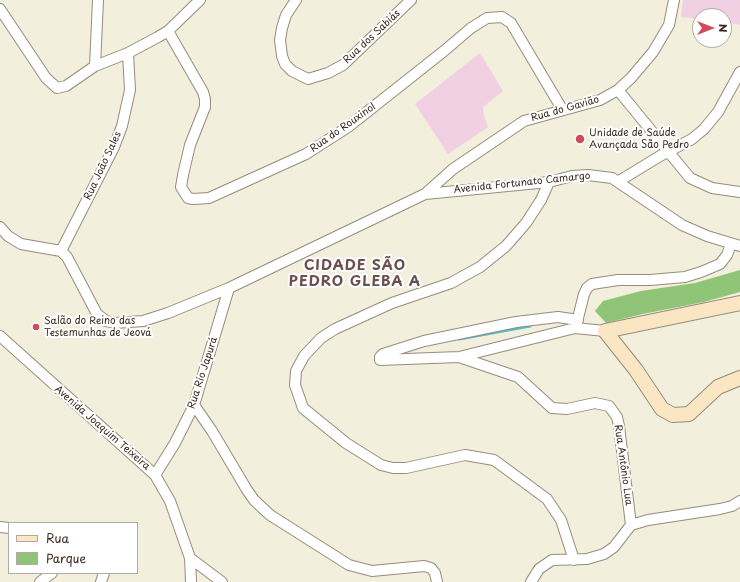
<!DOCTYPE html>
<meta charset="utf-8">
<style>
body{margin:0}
#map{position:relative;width:740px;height:582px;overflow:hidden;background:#f2efdc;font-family:"Playpen Sans",sans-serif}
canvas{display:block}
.legend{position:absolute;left:8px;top:522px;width:130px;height:52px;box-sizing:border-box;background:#fff;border:1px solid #b1aaa5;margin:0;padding:5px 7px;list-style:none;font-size:12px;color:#3b2a1e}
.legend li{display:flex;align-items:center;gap:8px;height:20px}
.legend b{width:20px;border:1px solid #b1aaa5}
.north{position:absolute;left:692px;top:8px;width:40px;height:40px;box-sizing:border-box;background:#fff;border:1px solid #b1aaa5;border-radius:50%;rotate:90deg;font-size:11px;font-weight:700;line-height:16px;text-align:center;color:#3b2a1e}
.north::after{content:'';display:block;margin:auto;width:14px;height:18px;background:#d1495b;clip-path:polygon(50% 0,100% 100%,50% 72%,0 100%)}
</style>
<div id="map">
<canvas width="740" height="582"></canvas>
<ul class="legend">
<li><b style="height:5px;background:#fbe6c4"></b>Rua</li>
<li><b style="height:11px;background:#90c577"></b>Parque</li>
</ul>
<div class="north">N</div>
</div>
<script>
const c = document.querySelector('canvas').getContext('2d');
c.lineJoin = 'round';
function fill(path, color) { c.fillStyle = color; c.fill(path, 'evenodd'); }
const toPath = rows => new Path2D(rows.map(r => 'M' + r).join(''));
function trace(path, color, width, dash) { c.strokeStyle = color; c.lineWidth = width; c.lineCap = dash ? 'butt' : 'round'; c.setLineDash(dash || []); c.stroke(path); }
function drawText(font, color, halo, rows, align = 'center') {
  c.font = font + ' "Playpen Sans",sans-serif'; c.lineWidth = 4; c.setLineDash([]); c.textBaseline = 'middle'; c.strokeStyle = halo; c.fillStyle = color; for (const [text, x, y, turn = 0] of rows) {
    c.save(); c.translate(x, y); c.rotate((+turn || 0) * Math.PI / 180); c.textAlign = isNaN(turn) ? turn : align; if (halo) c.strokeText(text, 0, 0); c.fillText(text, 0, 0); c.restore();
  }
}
const built = toPath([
 [683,0,740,0,740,25,725,21,726,15,716,12,714,16,700,16,700,19,681,17],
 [480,53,503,91,483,107,484,116,488,127,448,154,415,104]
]);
const green = toPath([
 [740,270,740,292,704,302,643,314,606,323,595,311,603,301,641,291,695,283]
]);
const stream = toPath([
 [459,339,530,326]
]);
const street = toPath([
 [296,0,286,15,282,28,280,40,282,56,285,64,292,71,308,79,328,73,343,65,411,0],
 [0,9,46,78,57,88,66,86,95,66,128,53,158,37,168,31,200,0],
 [168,31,203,92,205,99,205,107,190,145,183,175,181,187,188,198,193,199,209,198,306,154,348,127,444,51,471,28,487,18,502,17,511,23,562,109],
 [95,66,98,0],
 [618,90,690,178,712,188,740,192],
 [619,181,660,156,692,139,704,129,718,112,740,72],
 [549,182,541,200,526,223,506,246,480,267,451,283,392,303,335,329,321,338,304,356,296,371,295,385,303,408,346,443,381,465,393,468,406,468,465,455,494,460,547,499,561,520,574,560],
 [425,194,453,169,524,121,600,100,618,90,631,78,653,52,669,25,674,0],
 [0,227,8,236,21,244,61,251,67,257,97,314,106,321,115,323,143,321,168,313,229,288,425,194,549,182,572,176,588,175,612,178,682,225,707,236,740,246],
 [61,251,114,147,122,126,130,90,128,53],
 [578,320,558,317,516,322,424,341,383,354,380,357,380,360,459,357,575,328,605,331],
 [576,326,584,294,587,288,592,284,618,280,650,280,685,277,701,272,720,264,727,255,731,244],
 [0,336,155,475,170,501,190,558,191,582],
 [459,357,518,377,552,408,567,409,595,403,609,406,617,417,619,426,631,525],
 [194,405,212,431,247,490,254,500,270,515,349,565,372,571,424,566,431,568,435,573,437,582],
 [155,475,175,443,194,405,229,288],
 [0,527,9,528],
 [190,558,222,582],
 [40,582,52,573],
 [101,582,104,573],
 [531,582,539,569,552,560,587,559,604,554,614,547,631,525,648,520,720,509,732,506,740,501]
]);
const secondary = toPath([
 [740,303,605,331,636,370,662,409,673,415,689,414,718,387,740,378]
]);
const markers = [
 [580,139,5,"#d1495b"],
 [36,327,4,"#d1495b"]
];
const streetNames = [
 ["Rua dos Sabiás",372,37,-43],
 ["Rua do Gavião",565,109,-16],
 ["Rua do Rouxinol",343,128,-35],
 ["Rua João Sales",103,166,-65],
 ["Avenida Fortunato Camargo",522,183,-6],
 ["Rua Rio Japurá",203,373,-72],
 ["Avenida Joaquim Teixeira",102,428,41],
 ["Rua Antônio Lua",623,465,82]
];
const poiNames = [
 ["Unidade de Saúde",589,133],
 ["Avançada São Pedro",589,145],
 ["Salão do Reino das",44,321],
 ["Testemunhas de Jeová",44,333]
];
const districtNames = [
 ["CIDADE SÃO",355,266],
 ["PEDRO GLEBA A",355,282]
];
fill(built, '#f1d0e3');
fill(green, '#90c577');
trace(stream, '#51bdcb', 3);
trace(street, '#968c7d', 12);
trace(secondary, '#968c7d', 16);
trace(street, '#fff', 10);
trace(secondary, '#fbe6c4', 14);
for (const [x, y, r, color] of markers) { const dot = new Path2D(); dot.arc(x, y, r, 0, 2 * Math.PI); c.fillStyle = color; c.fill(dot); trace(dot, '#fff', 1.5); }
drawText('10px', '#3b2a1e', '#fff', streetNames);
drawText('10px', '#3b2a1e', '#fff', poiNames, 'left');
c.letterSpacing = '1px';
drawText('bold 14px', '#6c4f51', '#fff', districtNames);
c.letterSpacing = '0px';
</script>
